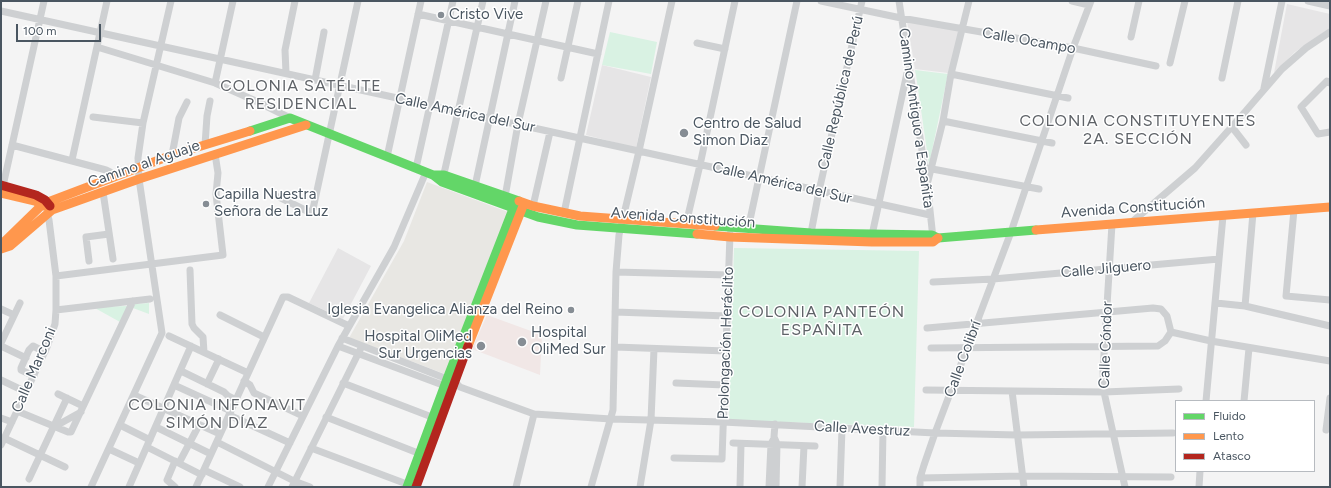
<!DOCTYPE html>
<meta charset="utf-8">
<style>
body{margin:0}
#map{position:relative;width:1331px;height:488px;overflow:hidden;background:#f4f4f4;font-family:Figtree,sans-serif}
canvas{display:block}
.frame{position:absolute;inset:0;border:2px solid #4a5661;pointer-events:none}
.legend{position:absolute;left:1175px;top:400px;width:140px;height:72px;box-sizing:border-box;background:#fff;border:1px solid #b7bbc0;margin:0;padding:5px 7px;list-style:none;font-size:12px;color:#4a5661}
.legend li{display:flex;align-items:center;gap:8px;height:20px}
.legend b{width:20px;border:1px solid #b7bbc0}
.scale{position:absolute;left:16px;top:24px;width:85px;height:18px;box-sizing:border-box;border:2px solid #4a5661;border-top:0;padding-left:5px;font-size:12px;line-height:14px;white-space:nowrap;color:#4a5661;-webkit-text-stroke:3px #fff;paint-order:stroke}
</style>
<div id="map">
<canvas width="1331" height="488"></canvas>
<div class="frame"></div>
<ul class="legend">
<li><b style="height:5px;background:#63d668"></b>Fluido</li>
<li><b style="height:5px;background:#ff974d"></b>Lento</li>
<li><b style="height:5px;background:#b3261e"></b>Atasco</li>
</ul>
<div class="scale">100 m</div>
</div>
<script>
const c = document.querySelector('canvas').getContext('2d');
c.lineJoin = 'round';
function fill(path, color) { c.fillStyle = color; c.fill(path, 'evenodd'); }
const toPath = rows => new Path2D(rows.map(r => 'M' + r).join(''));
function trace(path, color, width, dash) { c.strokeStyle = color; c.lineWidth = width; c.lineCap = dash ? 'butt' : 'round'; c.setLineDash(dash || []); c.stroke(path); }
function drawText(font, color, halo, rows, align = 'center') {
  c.font = font + ' Figtree,sans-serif'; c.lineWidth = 3; c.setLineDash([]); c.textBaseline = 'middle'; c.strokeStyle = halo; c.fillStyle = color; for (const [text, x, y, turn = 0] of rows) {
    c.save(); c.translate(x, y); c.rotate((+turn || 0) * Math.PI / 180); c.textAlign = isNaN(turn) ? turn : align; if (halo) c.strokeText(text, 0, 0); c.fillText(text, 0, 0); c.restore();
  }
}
const commercial = toPath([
 [427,182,508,212,445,374,349,338,404,241]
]);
const education = toPath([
 [1287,4,1330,14,1330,28,1295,52,1274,73],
 [907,21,960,31,948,73,915,69],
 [602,65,651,77,636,148,586,135],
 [338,248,371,266,343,319,309,303]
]);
const medical = toPath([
 [487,315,542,335,540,375,472,349]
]);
const green = toPath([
 [610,32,657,42,651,74,602,65],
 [915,70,948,74,929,165,916,75],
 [734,248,919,251,914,427,729,420],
 [149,303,149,314,133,308,135,304],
 [128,306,120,322,93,307]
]);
const street = toPath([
 [821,1,901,18,1073,48,1156,66],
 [899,1,927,183,933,238],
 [1072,1,1089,5],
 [1308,1,1330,6],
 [1,11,930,215],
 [418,14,598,54],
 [1131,37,1139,1],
 [697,43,725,49],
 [97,47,215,83,258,102,290,118],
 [1170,63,1185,1],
 [286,73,285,50,295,1],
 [951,74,1068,98],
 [561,78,578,1],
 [1222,78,1238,1],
 [315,80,324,32],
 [215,83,233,1],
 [1330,83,1327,81,1301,107,1318,134,1330,132],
 [1264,88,1282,1],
 [93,117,143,123],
 [943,121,1052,143],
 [1232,127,1246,145],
 [12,145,106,170,116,175],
 [205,145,207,116,210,101],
 [172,155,179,118,187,102],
 [387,157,421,1],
 [72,160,107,1],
 [416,168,453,1],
 [927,168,1039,189],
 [443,178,483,1],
 [928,181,943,121,951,74,969,1],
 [3,186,44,1],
 [475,186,515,1],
 [103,192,113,259],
 [279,197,309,212,311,211,313,209,358,1],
 [505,197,518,124,546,1],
 [533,206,550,132],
 [1294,210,1286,296,1330,300],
 [564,213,609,1],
 [1132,222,1195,168,1244,113,1282,69,1306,48,1330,32],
 [686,224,700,165,735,1],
 [1112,224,1103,371,1104,392,1125,487],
 [748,229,797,1],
 [811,233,819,191,862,1],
 [872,235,907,73],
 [89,261,86,237,109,234],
 [190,270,192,324,194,328,203,337,204,352],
 [616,272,728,275],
 [56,276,223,255,216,194,218,173,215,154],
 [933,282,993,279,1219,259],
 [1216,303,1245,306,1330,326],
 [1245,306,1253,213],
 [1,309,14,315],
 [56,310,150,299],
 [615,312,727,316],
 [220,315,264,337],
 [927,328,1153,308,1161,309,1167,316,1171,332,1165,341,1158,346,931,348],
 [1171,332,1211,341,1330,361],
 [169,336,248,373],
 [342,338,455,382,460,387,534,414,611,419,723,422,935,433,1017,435,1173,433],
 [1,343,20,303],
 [1,346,26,358],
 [338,346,448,387],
 [615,347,726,351],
 [181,371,224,392,228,396,236,400],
 [34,376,21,370,21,368,29,350,33,346,45,352],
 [1,380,26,392],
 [244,381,250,385,254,393,303,416],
 [343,383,437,419],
 [676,383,725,385],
 [207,384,219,359],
 [174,385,231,411],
 [926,390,1104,392,1179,389],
 [1012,391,1024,487],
 [58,394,83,406],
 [134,395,220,434],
 [1206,401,1223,216],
 [1244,401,1249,348],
 [17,411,68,432,71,432,133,301],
 [229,415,290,443],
 [326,417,423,455],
 [1,418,12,422],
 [775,424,774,437,777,444,776,487],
 [120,425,150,440],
 [54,427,81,412],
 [156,427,211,454],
 [1326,430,1330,398],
 [4,438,65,467],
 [217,442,294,481,310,487],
 [733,443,815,446],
 [1,445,47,347,55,324,56,310,56,276,49,220,47,213],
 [147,447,202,475],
 [311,448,412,486],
 [109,449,139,463],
 [674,458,722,459,730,234],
 [179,463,199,425],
 [204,470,240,487],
 [920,478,1023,476,1171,477],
 [29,479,67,398],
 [91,487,162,333,139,179,138,158,143,123,171,1],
 [129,487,191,346],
 [175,487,167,480,175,461],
 [196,487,283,297,288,297,349,326],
 [268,487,338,346,394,247,426,172],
 [292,487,362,346],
 [516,487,534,414],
 [591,487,613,410,616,272,619,235,639,151,672,1],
 [640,487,651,420,654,349],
 [740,487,741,444],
 [769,487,771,444,773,440],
 [802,487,804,446],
 [840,487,842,428],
 [882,487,883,430],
 [920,487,920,478,924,465,935,433,1011,232,1073,48,1091,1],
 [1199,487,1200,471]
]);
const fast = toPath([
 [250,131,290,118,433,175,444,175,519,201],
 [433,175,442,182,538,217,577,225,697,234],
 [715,226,811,233,932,235,938,238,1036,230],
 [407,487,447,379,515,204]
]);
const slow = toPath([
 [1,193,35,201,43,206],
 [519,201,533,206,580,216,715,226],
 [1036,230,1330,207],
 [697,234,730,237,872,242,933,242,938,238],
 [1,249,5,241,42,205,48,202,172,155,250,131],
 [1,249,10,246,52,210,139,179,306,125],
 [468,346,523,206]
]);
const jam = toPath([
 [1,185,36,195,45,200,50,206],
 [416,487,468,346]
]);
const markers = [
 [441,15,4,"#868d94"],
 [684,133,5,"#868d94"],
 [206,204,4,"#868d94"],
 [571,310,4,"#868d94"],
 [522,342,5,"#868d94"],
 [481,346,5,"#868d94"]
];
const poiNames = [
 ["Cristo Vive",449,15],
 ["Centro de Salud",693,124],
 ["Simon Diaz",693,141],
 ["Capilla Nuestra",214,195],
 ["Señora de La Luz",214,212],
 ["Iglesia Evangelica Alianza del Reino",563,310,"right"],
 ["Hospital",531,333],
 ["OliMed Sur",531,350],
 ["Hospital OliMed",472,337,"right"],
 ["Sur Urgencias",472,354,"right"]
];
const streetNames = [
 ["Calle Ocampo",1029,41,10],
 ["Calle República de Perú",841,93,-77],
 ["Calle América del Sur",465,113,12],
 ["Camino Antiguo a Españita",916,118,82],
 ["Camino al Aguaje",144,164,-19],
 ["Calle América del Sur",782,183,13],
 ["Avenida Constitución",1133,208,-4],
 ["Avenida Constitución",683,218,4],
 ["Calle Jilguero",1106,269,-5],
 ["Prolongación Heráclito",726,343,-88],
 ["Calle Cóndor",1106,345,-88],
 ["Calle Colibrí",963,359,-70],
 ["Calle Marconi",34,370,-67],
 ["Calle Avestruz",862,429,3]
];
const neighbourhoodNames = [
 ["COLONIA SATÉLITE",301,86],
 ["RESIDENCIAL",301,104],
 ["COLONIA CONSTITUYENTES",1138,121],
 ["2A. SECCIÓN",1138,139],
 ["COLONIA PANTEÓN",822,312],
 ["ESPAÑITA",822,330],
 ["COLONIA INFONAVIT",217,405],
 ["SIMÓN DÍAZ",217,423]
];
fill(commercial, '#e8e7e3');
fill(education, '#e6e5e6');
fill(medical, '#f1e7e6');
fill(green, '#d9f2e3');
trace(street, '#ced0d2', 7);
trace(fast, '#63d668', 9);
trace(slow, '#ff974d', 9);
trace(jam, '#b3261e', 9);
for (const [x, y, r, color] of markers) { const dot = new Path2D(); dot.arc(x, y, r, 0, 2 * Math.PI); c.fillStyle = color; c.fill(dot); trace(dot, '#fff', 1.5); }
drawText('15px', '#4a5661', '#fff', poiNames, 'left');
drawText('15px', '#4a5661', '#fff', streetNames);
c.letterSpacing = '1px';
drawText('16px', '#5f6368', '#fff', neighbourhoodNames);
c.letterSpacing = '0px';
</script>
